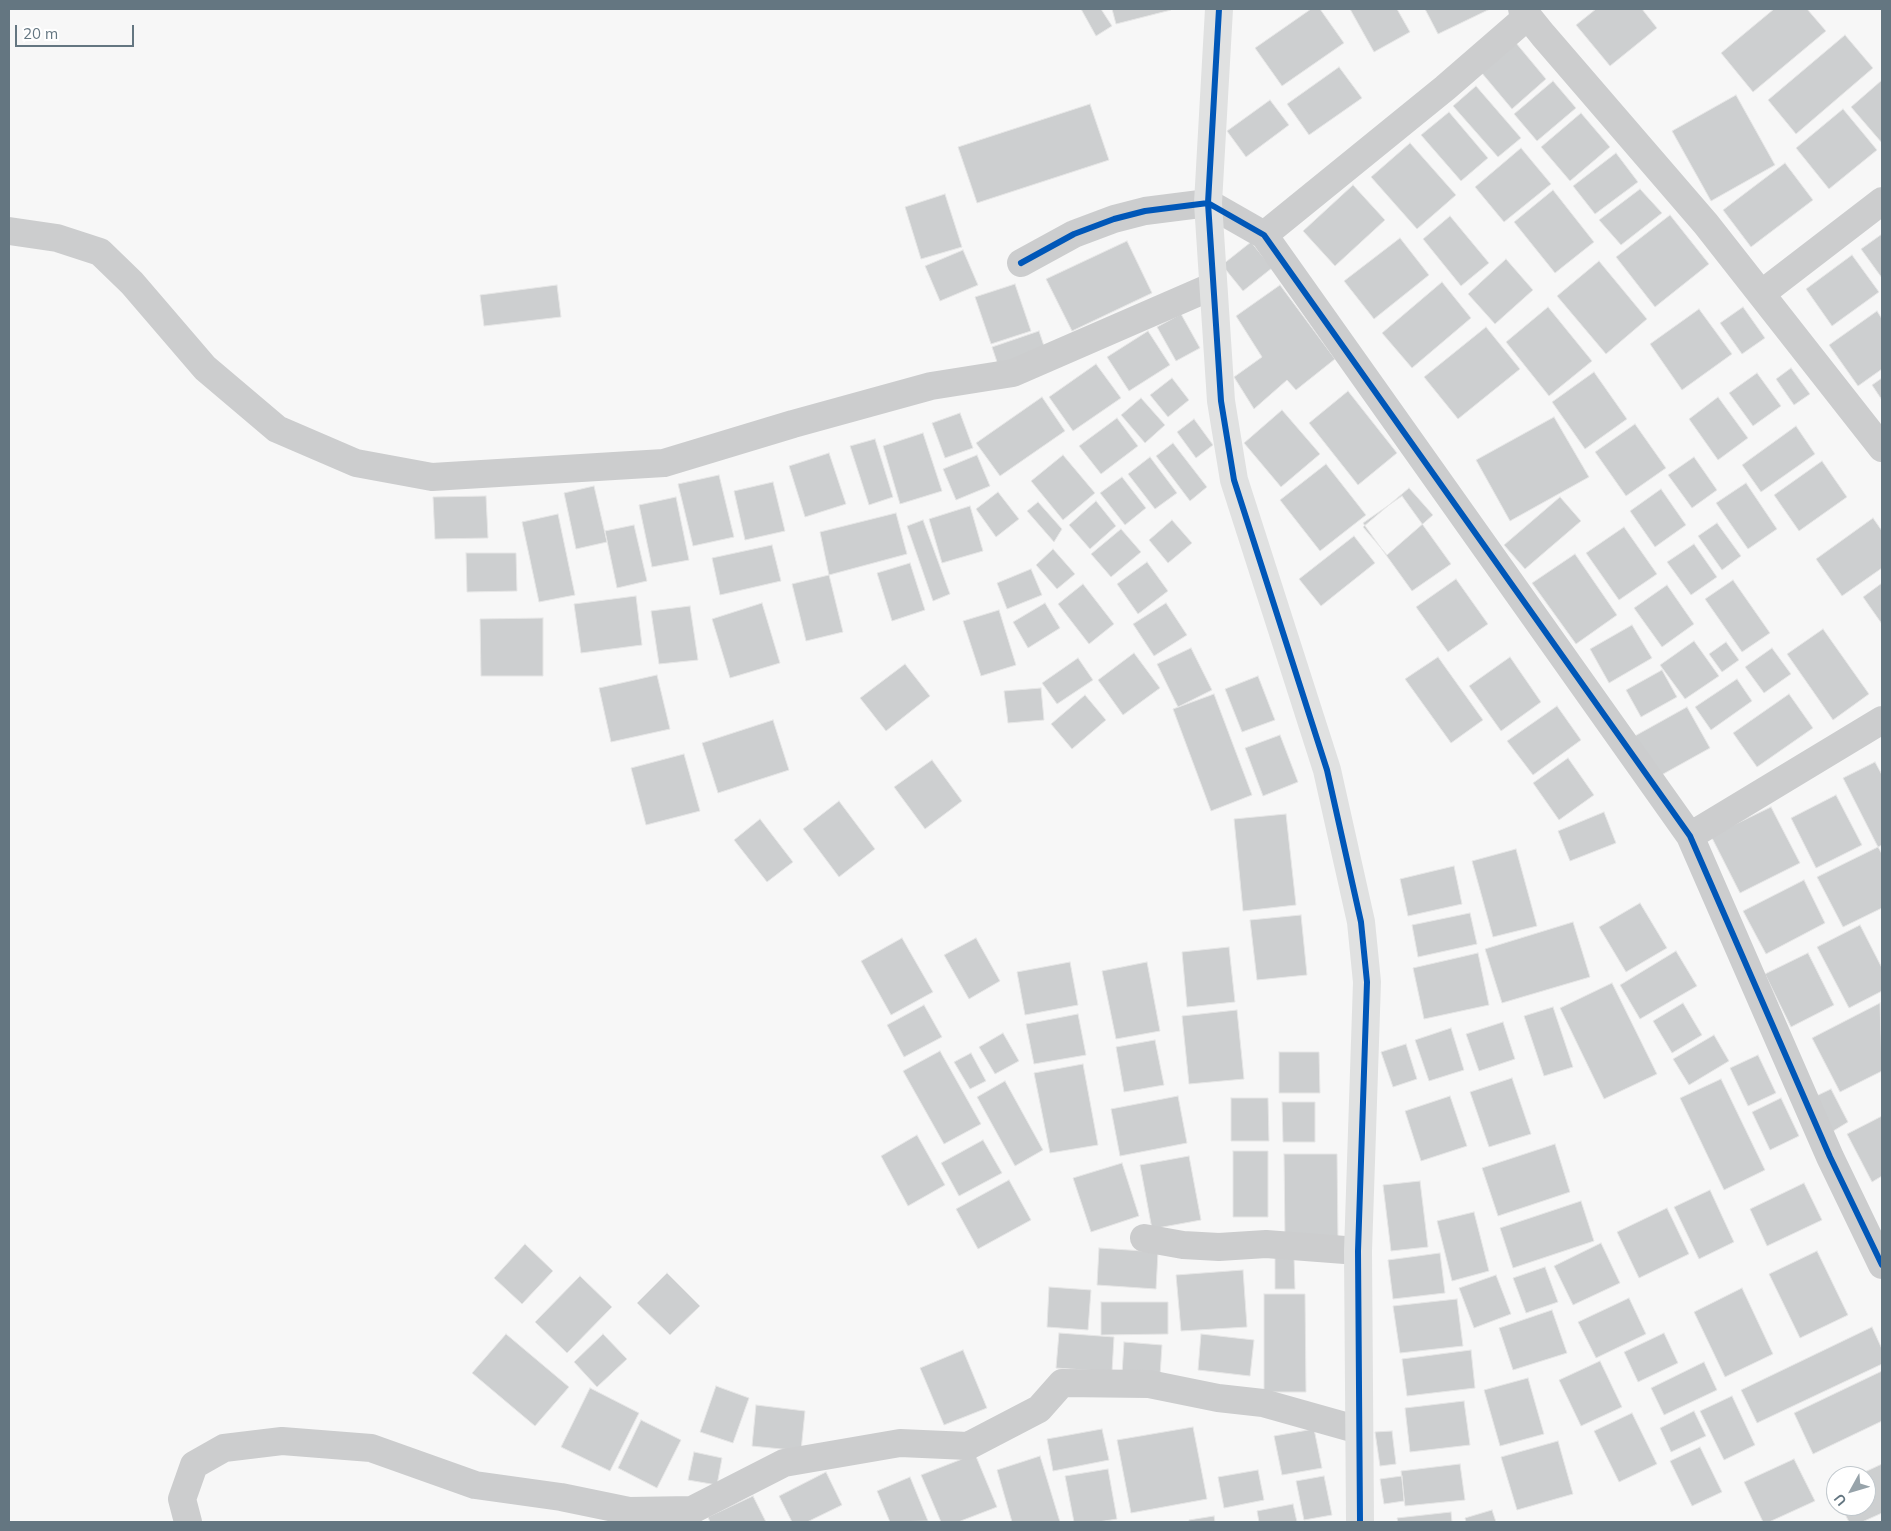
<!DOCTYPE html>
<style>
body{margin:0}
#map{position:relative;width:1891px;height:1531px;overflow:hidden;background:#f7f7f7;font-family:Mulish,sans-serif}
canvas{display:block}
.frame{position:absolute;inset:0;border:10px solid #647681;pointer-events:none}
.north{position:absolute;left:1826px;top:1466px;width:50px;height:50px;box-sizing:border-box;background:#fff;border:1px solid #c1c8cd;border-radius:50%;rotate:231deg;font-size:14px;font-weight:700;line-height:20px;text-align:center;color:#647681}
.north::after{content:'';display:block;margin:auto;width:18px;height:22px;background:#97a3aa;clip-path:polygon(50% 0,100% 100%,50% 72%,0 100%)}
.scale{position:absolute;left:15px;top:25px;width:119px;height:22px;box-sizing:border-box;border:2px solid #647681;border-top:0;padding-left:6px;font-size:15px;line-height:18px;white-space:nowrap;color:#647681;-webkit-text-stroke:4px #fff;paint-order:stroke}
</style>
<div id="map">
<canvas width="1891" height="1531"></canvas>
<div class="frame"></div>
<div class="north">U</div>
<div class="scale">20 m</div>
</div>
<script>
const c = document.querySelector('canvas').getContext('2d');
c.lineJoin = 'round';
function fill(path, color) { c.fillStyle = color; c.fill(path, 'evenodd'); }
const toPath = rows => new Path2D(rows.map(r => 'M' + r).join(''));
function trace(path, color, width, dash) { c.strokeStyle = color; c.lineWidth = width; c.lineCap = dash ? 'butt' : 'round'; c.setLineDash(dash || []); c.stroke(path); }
const building = toPath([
 [1081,9,1101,9,1112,26,1096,36,1081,9],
 [1112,9,1171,9,1171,10,1116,24,1112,9],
 [1311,9,1320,9,1344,43,1282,86,1255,48,1311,9],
 [1350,9,1397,9,1410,32,1374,52,1350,9],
 [1425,9,1490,9,1438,34,1425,9],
 [1596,9,1642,9,1657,28,1610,66,1576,25,1596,9],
 [1774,9,1807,9,1826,31,1753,92,1721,53,1774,9],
 [1845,35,1873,68,1796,134,1768,100,1845,35],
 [1516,43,1546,79,1512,109,1481,72,1516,43],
 [1339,67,1362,98,1309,135,1287,104,1339,67],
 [1882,80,1882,143,1851,107,1882,80],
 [1553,81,1576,108,1537,141,1514,114,1553,81],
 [1476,86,1521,138,1498,157,1453,106,1476,86],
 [1736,95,1775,165,1711,201,1672,131,1736,95],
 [1270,100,1289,125,1246,157,1227,131,1270,100],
 [1090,104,1109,160,977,203,958,147,1090,104],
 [1843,109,1877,150,1829,189,1796,148,1843,109],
 [1449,112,1488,158,1461,181,1421,135,1449,112],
 [1581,113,1610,147,1570,181,1541,147,1581,113],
 [1410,143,1456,195,1417,229,1371,177,1410,143],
 [1521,148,1551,184,1504,222,1475,187,1521,148],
 [1616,153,1638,182,1595,214,1573,186,1616,153],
 [1785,163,1813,200,1751,247,1723,210,1785,163],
 [1353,185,1385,220,1335,266,1303,231,1353,185],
 [1640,189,1662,213,1621,245,1599,220,1640,189],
 [1553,190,1594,242,1555,273,1514,222,1553,190],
 [945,194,962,247,921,259,905,207,945,194],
 [1670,215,1709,264,1655,307,1616,257,1670,215],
 [1450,216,1489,263,1461,286,1423,239,1450,216],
 [1882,234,1882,278,1861,249,1882,234],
 [1400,238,1429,275,1374,319,1344,281,1400,238],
 [1127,241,1152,293,1072,331,1046,279,1127,241],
 [1251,242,1272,268,1243,291,1222,265,1251,242],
 [963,250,978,285,940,301,925,266,963,250],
 [1852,255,1879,292,1832,326,1806,289,1852,255],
 [1506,259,1533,290,1495,324,1468,294,1506,259],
 [1599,261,1647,319,1606,354,1557,296,1599,261],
 [1442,282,1471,318,1412,368,1382,333,1442,282],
 [1015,284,1031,331,991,344,975,297,1015,284],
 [557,285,561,317,484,326,480,295,557,285],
 [1280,285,1335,359,1296,390,1287,380,1254,409,1234,377,1262,357,1236,316,1280,285],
 [1548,307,1592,361,1549,396,1506,342,1548,307],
 [1743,307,1765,338,1742,354,1720,323,1743,307],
 [1699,309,1732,354,1682,390,1650,344,1699,309],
 [1877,311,1882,319,1882,369,1858,386,1829,345,1877,311],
 [1181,314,1200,348,1176,361,1157,327,1181,314],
 [1486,327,1520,369,1458,419,1424,377,1486,327],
 [1039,331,1046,352,999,368,992,347,1039,331],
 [1148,331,1170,365,1129,391,1107,357,1148,331],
 [1096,364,1121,398,1073,431,1049,397,1096,364],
 [1791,368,1810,394,1794,405,1776,379,1791,368],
 [1594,372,1627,419,1585,449,1552,402,1594,372],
 [1757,373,1781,406,1753,426,1729,393,1757,373],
 [1172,378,1189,400,1168,417,1150,395,1172,378],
 [1882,378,1882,400,1872,385,1882,378],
 [1348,391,1397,453,1358,485,1309,423,1348,391],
 [1042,397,1065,431,1000,476,976,443,1042,397],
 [1718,397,1748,438,1718,460,1689,419,1718,397],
 [1141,398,1165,425,1145,443,1121,415,1141,398],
 [1282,410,1320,454,1281,487,1244,443,1282,410],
 [960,413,973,448,945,458,932,423,960,413],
 [1554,417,1589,477,1510,521,1476,460,1554,417],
 [1117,418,1138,446,1101,474,1079,446,1117,418],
 [1194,419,1213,445,1196,458,1177,432,1194,419],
 [1635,424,1666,468,1626,496,1595,452,1635,424],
 [1796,426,1815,454,1761,492,1742,465,1796,426],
 [923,433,942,491,900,504,883,446,923,433],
 [875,439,893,497,869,505,850,446,875,439],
 [1173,443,1207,487,1190,501,1156,456,1173,443],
 [829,453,846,504,805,517,789,466,829,453],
 [977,455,990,486,956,500,943,469,977,455],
 [1063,455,1095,493,1063,520,1031,481,1063,455],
 [1150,457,1177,493,1155,509,1128,474,1150,457],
 [1694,457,1717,490,1692,508,1668,475,1694,457],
 [1822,461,1847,497,1799,531,1774,495,1822,461],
 [1326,464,1366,515,1320,551,1280,500,1326,464],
 [719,475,734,537,693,546,678,484,719,475],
 [1122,477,1146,508,1125,525,1100,493,1122,477],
 [773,482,785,531,745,540,734,491,773,482],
 [1746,483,1777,529,1748,549,1716,503,1746,483],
 [594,486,607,542,576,549,564,493,594,486],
 [1409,488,1433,515,1387,555,1363,527,1409,488],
 [1661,489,1686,525,1655,547,1630,511,1661,489],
 [998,492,1019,519,996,537,976,509,998,492],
 [486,496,488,538,435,539,433,497,486,496],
 [1402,496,1451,564,1412,591,1363,523,1402,496],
 [676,497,689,560,652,567,639,505,676,497],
 [1560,497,1581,521,1525,569,1504,545,1560,497],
 [1096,501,1116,526,1090,549,1069,525,1096,501],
 [1038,502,1062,529,1054,542,1027,511,1038,502],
 [970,506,983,551,942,563,929,519,970,506],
 [896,513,907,554,829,575,820,532,896,513],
 [558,514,575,595,539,602,522,522,558,514],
 [1873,518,1882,531,1882,568,1842,596,1816,559,1873,518],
 [923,520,950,594,933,601,907,526,923,520],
 [1172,520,1192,543,1168,563,1149,540,1172,520],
 [1717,523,1741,556,1722,570,1698,536,1717,523],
 [634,525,647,581,617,588,605,531,634,525],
 [1624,527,1657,574,1619,600,1586,553,1624,527],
 [1121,529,1141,552,1111,577,1091,554,1121,529],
 [1354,536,1375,563,1321,606,1299,579,1354,536],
 [1694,544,1717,577,1691,595,1667,562,1694,544],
 [772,545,781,581,720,595,712,558,772,545],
 [1053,549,1075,574,1057,589,1036,565,1053,549],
 [466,553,516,553,517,591,467,592,466,553],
 [1575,554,1617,615,1576,644,1532,583,1575,554],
 [1147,562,1168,591,1138,614,1117,584,1147,562],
 [910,563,925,610,892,621,877,573,910,563],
 [1031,569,1042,595,1007,609,997,583,1031,569],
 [829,575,843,632,806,641,792,584,829,575],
 [1456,579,1488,624,1448,652,1416,607,1456,579],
 [1733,580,1770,633,1742,652,1705,599,1733,580],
 [1882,583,1882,624,1863,597,1882,583],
 [1083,584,1114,624,1089,644,1058,604,1083,584],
 [1667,585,1694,624,1662,647,1634,608,1667,585],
 [636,596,642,645,581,653,574,604,636,596],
 [762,603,780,663,730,678,712,619,762,603],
 [1045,603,1060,628,1028,648,1013,622,1045,603],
 [1166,603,1187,635,1154,656,1133,624,1166,603],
 [690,606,698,660,659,664,651,611,690,606],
 [999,610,1016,665,981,676,963,621,999,610],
 [543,618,543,676,481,676,480,619,543,618],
 [1632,625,1652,658,1609,683,1590,649,1632,625],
 [1823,629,1869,694,1833,720,1787,654,1823,629],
 [1694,641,1719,676,1685,699,1660,665,1694,641],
 [1726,642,1739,660,1722,672,1709,654,1726,642],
 [1191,648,1212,690,1178,707,1157,664,1191,648],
 [1772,648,1791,674,1764,693,1745,667,1772,648],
 [1134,653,1160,688,1123,715,1098,680,1134,653],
 [1438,657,1483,720,1451,743,1405,679,1438,657],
 [1510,657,1541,702,1501,731,1469,686,1510,657],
 [1078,658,1093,680,1057,704,1042,683,1078,658],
 [905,664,930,696,886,731,860,698,905,664],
 [1662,670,1677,697,1641,717,1626,690,1662,670],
 [657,675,670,729,611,742,599,688,657,675],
 [1258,676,1275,720,1242,732,1225,689,1258,676],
 [1737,679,1752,701,1711,730,1695,707,1737,679],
 [1041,688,1044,720,1008,723,1004,691,1041,688],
 [1214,694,1252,795,1211,811,1173,709,1214,694],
 [1789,694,1813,728,1757,767,1733,733,1789,694],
 [1085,695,1106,720,1072,749,1051,724,1085,695],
 [1557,706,1581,740,1533,775,1507,741,1557,706],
 [1687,707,1710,748,1656,778,1633,737,1687,707],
 [773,720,789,770,718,793,702,743,773,720],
 [1280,735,1298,782,1263,796,1245,748,1280,735],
 [684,754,700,811,646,825,631,768,684,754],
 [1568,758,1594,795,1559,820,1533,783,1568,758],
 [932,760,962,801,925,829,894,787,932,760],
 [1875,762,1882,775,1882,845,1878,847,1843,778,1875,762],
 [1836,795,1862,845,1816,868,1791,818,1836,795],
 [839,801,875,849,839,877,803,829,839,801],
 [1771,807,1800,863,1740,893,1711,836,1771,807],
 [1604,812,1616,843,1570,861,1558,831,1604,812],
 [1286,814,1296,905,1243,911,1234,819,1286,814],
 [760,819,793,862,767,882,734,840,760,819],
 [1878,847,1882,854,1882,908,1843,927,1817,877,1878,847],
 [1516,849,1537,926,1493,937,1472,861,1516,849],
 [1454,866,1462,904,1408,916,1400,879,1454,866],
 [1804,880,1825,923,1766,954,1743,911,1804,880],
 [1640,903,1667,948,1626,972,1599,927,1640,903],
 [1470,913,1477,944,1418,957,1412,925,1470,913],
 [1301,915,1307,975,1257,980,1250,920,1301,915],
 [1573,922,1590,977,1502,1003,1485,949,1573,922],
 [1860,925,1882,968,1882,991,1849,1008,1817,947,1860,925],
 [902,938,933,992,891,1015,861,961,902,938],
 [976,938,1000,981,969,999,944,955,976,938],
 [1229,947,1235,1002,1187,1007,1182,952,1229,947],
 [1676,951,1697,986,1640,1019,1620,985,1676,951],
 [1478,953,1489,1005,1424,1019,1413,968,1478,953],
 [1808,953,1834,1005,1791,1027,1765,974,1808,953],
 [1070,962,1078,1005,1025,1015,1017,972,1070,962],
 [1147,962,1160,1031,1116,1039,1102,971,1147,962],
 [1612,983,1657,1074,1604,1099,1560,1008,1612,983],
 [1683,1003,1702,1035,1672,1053,1653,1021,1683,1003],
 [1880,1003,1882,1071,1840,1092,1812,1038,1880,1003],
 [924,1005,942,1037,904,1057,887,1025,924,1005],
 [1553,1007,1573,1067,1544,1076,1524,1016,1553,1007],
 [1237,1010,1244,1079,1189,1084,1182,1016,1237,1010],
 [1078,1014,1086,1055,1034,1064,1026,1024,1078,1014],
 [1503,1022,1515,1059,1479,1071,1466,1034,1503,1022],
 [1451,1028,1464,1070,1429,1081,1415,1040,1451,1028],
 [1003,1033,1019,1061,995,1074,979,1047,1003,1033],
 [1714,1035,1729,1061,1689,1085,1673,1059,1714,1035],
 [1155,1040,1164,1085,1124,1092,1116,1047,1155,1040],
 [1406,1044,1417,1079,1393,1087,1381,1052,1406,1044],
 [940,1051,981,1124,944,1144,903,1071,940,1051],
 [1279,1052,1319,1052,1320,1093,1279,1093,1279,1052],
 [971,1053,986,1081,970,1089,954,1062,971,1053],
 [1758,1055,1776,1093,1748,1106,1730,1068,1758,1055],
 [1083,1064,1098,1145,1050,1153,1034,1073,1083,1064],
 [1512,1078,1531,1134,1489,1147,1470,1092,1512,1078],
 [1721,1079,1765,1170,1724,1190,1680,1098,1721,1079],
 [1005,1081,1043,1150,1015,1166,977,1097,1005,1081],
 [1831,1089,1848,1122,1830,1133,1812,1098,1831,1089],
 [1178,1096,1187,1143,1120,1156,1111,1109,1178,1096],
 [1450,1096,1467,1146,1421,1161,1405,1111,1450,1096],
 [1231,1098,1268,1098,1269,1141,1231,1141,1231,1098],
 [1781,1098,1799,1136,1770,1150,1752,1112,1781,1098],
 [1282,1102,1315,1102,1315,1142,1283,1142,1282,1102],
 [1882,1116,1882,1176,1872,1182,1847,1134,1882,1116],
 [917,1135,945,1185,908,1206,881,1156,917,1135],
 [983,1140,1002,1173,959,1196,941,1163,983,1140],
 [1555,1144,1570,1192,1498,1216,1482,1168,1555,1144],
 [1233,1151,1268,1151,1268,1217,1233,1217,1233,1151],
 [1284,1154,1337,1154,1338,1240,1285,1240,1284,1154],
 [1189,1156,1201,1220,1152,1229,1140,1165,1189,1156],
 [1122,1163,1139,1216,1091,1232,1073,1178,1122,1163],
 [1009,1180,1031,1220,978,1249,956,1209,1009,1180],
 [1420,1181,1428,1247,1391,1251,1383,1185,1420,1181],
 [1804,1183,1822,1220,1767,1246,1750,1209,1804,1183],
 [1710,1190,1734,1242,1699,1259,1674,1207,1710,1190],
 [1581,1201,1594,1241,1513,1268,1500,1228,1581,1201],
 [1667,1208,1689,1254,1639,1278,1617,1232,1667,1208],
 [1474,1212,1489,1271,1452,1281,1437,1221,1474,1212],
 [1601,1243,1620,1283,1573,1305,1554,1266,1601,1243],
 [525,1244,553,1271,522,1304,494,1278,525,1244],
 [1099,1248,1158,1252,1156,1289,1097,1285,1099,1248],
 [1817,1251,1848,1315,1800,1338,1769,1274,1817,1251],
 [1440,1253,1445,1293,1393,1299,1388,1260,1440,1253],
 [1294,1257,1295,1289,1275,1289,1275,1258,1294,1257],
 [1545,1267,1558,1302,1526,1313,1513,1278,1545,1267],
 [1243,1270,1247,1327,1181,1331,1176,1275,1243,1270],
 [667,1273,700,1306,670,1335,637,1303,667,1273],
 [1496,1275,1511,1314,1474,1328,1459,1288,1496,1275],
 [580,1276,612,1307,567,1353,535,1322,580,1276],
 [1049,1287,1091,1290,1088,1330,1047,1327,1049,1287],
 [1742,1288,1773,1354,1725,1377,1694,1312,1742,1288],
 [1264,1294,1305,1294,1306,1392,1264,1392,1264,1294],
 [1629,1298,1646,1334,1596,1358,1578,1322,1629,1298],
 [1457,1299,1463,1346,1400,1353,1393,1306,1457,1299],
 [1101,1302,1168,1302,1168,1334,1101,1335,1101,1302],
 [1552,1310,1567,1353,1513,1370,1499,1328,1552,1310],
 [1872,1327,1882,1349,1882,1364,1757,1423,1741,1390,1872,1327],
 [1059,1333,1114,1337,1112,1372,1056,1368,1059,1333],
 [1664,1333,1678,1363,1638,1382,1624,1352,1664,1333],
 [506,1334,569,1387,535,1426,472,1373,506,1334],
 [603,1334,627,1359,597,1387,574,1362,603,1334],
 [1201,1334,1254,1340,1250,1376,1198,1370,1201,1334],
 [1124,1342,1162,1345,1160,1376,1122,1374,1124,1342],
 [963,1350,987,1408,944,1425,920,1368,963,1350],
 [1471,1350,1475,1388,1407,1396,1402,1359,1471,1350],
 [1600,1361,1622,1407,1581,1426,1559,1380,1600,1361],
 [1704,1362,1717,1390,1664,1415,1651,1388,1704,1362],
 [1882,1371,1882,1421,1813,1454,1794,1413,1882,1371],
 [1528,1378,1544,1434,1500,1446,1484,1390,1528,1378],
 [716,1386,749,1398,733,1443,700,1432,716,1386],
 [590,1388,639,1413,610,1471,561,1447,590,1388],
 [1732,1396,1755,1445,1724,1460,1700,1411,1732,1396],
 [1464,1401,1470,1445,1410,1452,1405,1408,1464,1401],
 [756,1405,805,1411,801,1451,752,1446,756,1405],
 [1694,1411,1706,1436,1671,1452,1660,1428,1694,1411],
 [1632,1413,1657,1464,1619,1482,1594,1431,1632,1413],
 [641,1420,681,1440,657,1488,618,1468,641,1420],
 [1193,1427,1207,1499,1131,1513,1117,1440,1193,1427],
 [1102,1429,1109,1460,1053,1471,1047,1439,1102,1429],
 [1314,1429,1322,1468,1282,1475,1274,1436,1314,1429],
 [1392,1431,1396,1464,1380,1466,1375,1432,1392,1431],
 [1558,1441,1573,1494,1517,1510,1501,1457,1558,1441],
 [1700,1447,1722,1492,1692,1506,1670,1461,1700,1447],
 [694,1452,722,1458,717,1485,688,1480,694,1452],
 [975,1454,997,1507,958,1522,941,1522,921,1475,975,1454],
 [1040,1456,1060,1522,1012,1522,997,1470,1040,1456],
 [1794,1459,1815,1501,1769,1522,1763,1522,1744,1482,1794,1459],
 [1460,1464,1465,1500,1405,1506,1401,1471,1460,1464],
 [1882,1464,1882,1513,1862,1522,1849,1522,1841,1506,1866,1506,1866,1476,1856,1476,1882,1464],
 [1108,1469,1117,1519,1098,1522,1074,1522,1065,1476,1108,1469],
 [1258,1470,1264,1500,1224,1508,1218,1477,1258,1470],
 [826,1472,842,1505,807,1522,792,1522,779,1496,826,1472],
 [1324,1476,1332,1515,1304,1520,1296,1481,1324,1476],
 [1402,1476,1404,1501,1384,1504,1380,1479,1402,1476],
 [910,1477,928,1521,890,1522,877,1491,910,1477],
 [753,1496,766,1522,710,1522,708,1517,753,1496],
 [1293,1504,1297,1522,1259,1522,1257,1511,1293,1504],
 [1492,1510,1496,1522,1466,1522,1465,1518,1492,1510],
 [1451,1512,1452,1522,1398,1522,1397,1518,1451,1512],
 [1214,1516,1215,1522,1189,1522,1189,1520,1214,1516]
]);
const street = toPath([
 [1522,9,1543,35,1706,224,1882,448],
 [9,231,57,238,100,252,132,283,205,368,277,429,356,463,432,477,664,463,793,424,931,386,1013,373,1213,286],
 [1264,235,1445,88,1528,16],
 [1021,263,1074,234,1114,219,1145,211,1208,203,1264,235,1690,836,1830,1157,1882,1265],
 [1761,294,1882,201],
 [1690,836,1882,720],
 [1144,1238,1183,1245,1219,1247,1266,1244,1358,1251],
 [188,1522,182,1499,194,1465,224,1448,282,1441,371,1448,475,1485,561,1497,629,1511,692,1510,784,1463,900,1443,968,1446,1039,1409,1062,1383,1149,1384,1218,1398,1263,1403,1359,1430]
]);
const secondary = toPath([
 [1219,9,1208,203,1221,401,1234,480,1327,770,1361,922,1367,982,1358,1251,1360,1522]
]);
const cycleway = toPath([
 [1219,9,1208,203,1221,401,1234,480,1327,770,1361,922,1367,982,1358,1251,1360,1522],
 [1021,263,1074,234,1114,219,1145,211,1208,203,1264,235,1690,836,1830,1157,1882,1265]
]);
fill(building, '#cdcfd0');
trace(building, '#e6e6e6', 1);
trace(street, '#cccdce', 28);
trace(secondary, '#e0e1e1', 28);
trace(cycleway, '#0057b8', 6);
</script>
